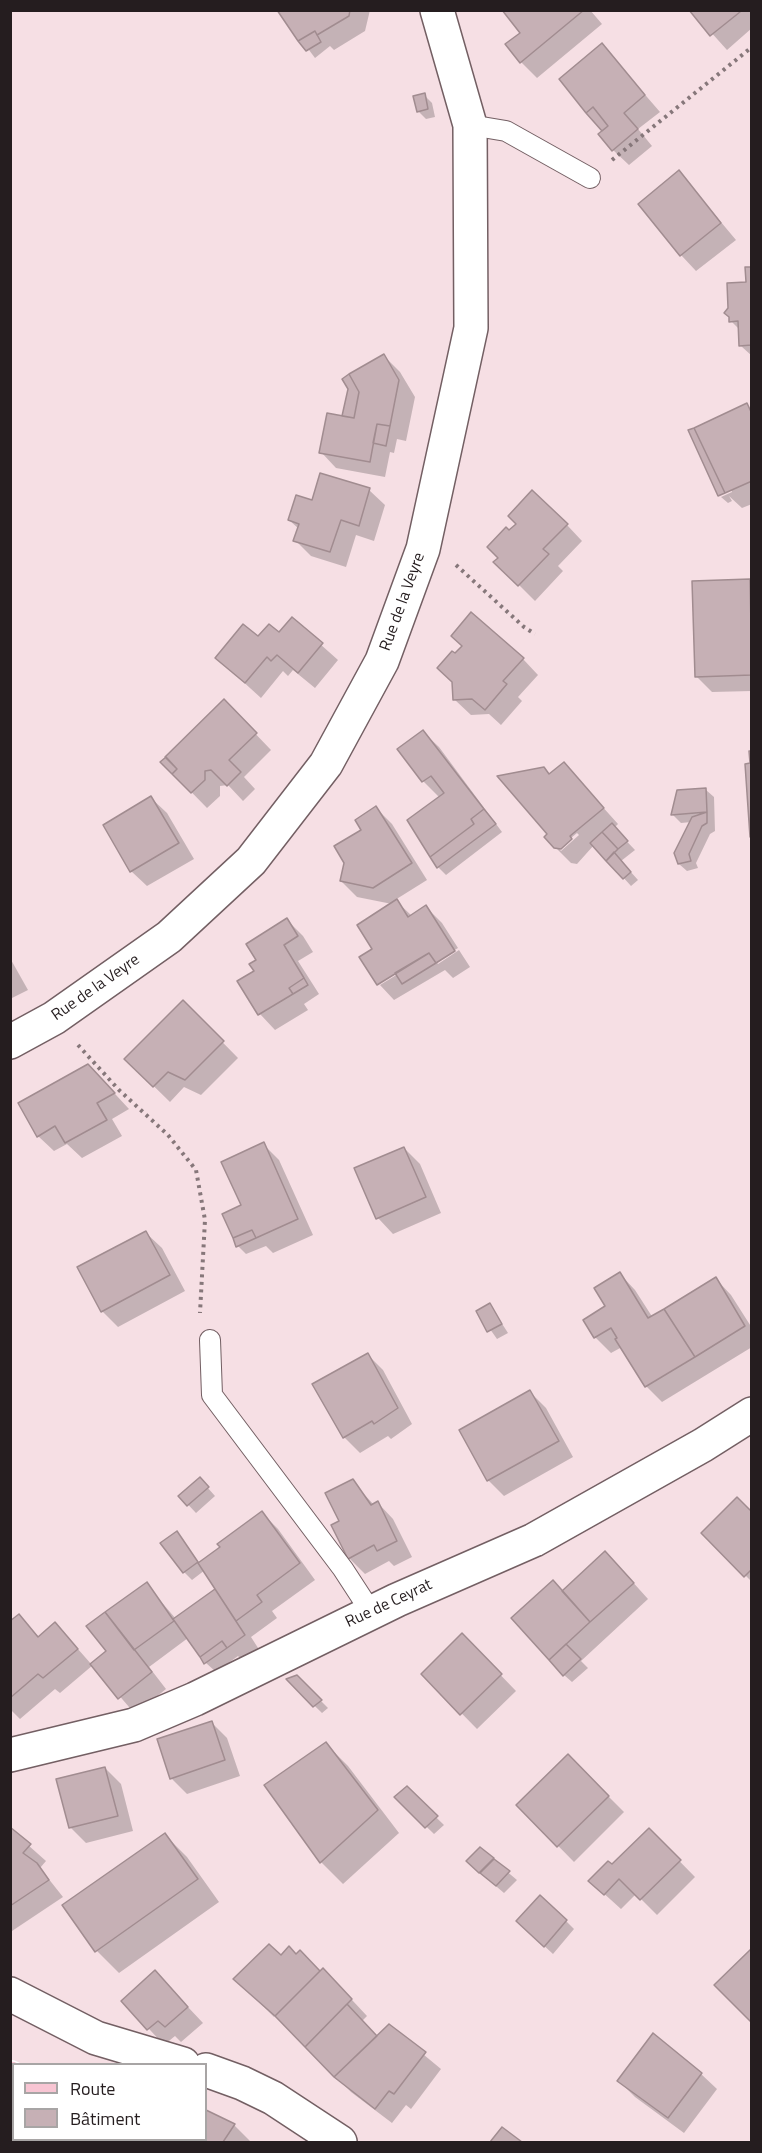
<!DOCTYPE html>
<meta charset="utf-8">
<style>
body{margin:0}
#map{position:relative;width:762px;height:2153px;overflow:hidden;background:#f6dfe4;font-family:"Titillium Web",sans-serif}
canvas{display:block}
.frame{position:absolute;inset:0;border:12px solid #251d1f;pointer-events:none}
.legend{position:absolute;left:12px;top:2063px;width:195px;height:78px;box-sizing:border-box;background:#fff;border:2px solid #a8a5a5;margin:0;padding:8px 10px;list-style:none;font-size:18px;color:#251d1f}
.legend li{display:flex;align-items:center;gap:12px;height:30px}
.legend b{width:30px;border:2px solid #a8a5a5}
</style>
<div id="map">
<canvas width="762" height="2153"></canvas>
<div class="frame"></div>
<ul class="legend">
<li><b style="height:8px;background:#f8c5d3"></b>Route</li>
<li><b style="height:16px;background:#c6b0b5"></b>Bâtiment</li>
</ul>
</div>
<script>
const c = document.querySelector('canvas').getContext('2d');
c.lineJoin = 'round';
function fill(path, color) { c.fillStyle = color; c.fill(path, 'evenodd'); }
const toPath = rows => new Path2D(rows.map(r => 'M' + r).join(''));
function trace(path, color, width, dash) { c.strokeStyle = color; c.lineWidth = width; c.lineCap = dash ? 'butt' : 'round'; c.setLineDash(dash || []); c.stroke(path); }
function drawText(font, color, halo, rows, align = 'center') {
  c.font = font + ' "Titillium Web",sans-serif'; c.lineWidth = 4.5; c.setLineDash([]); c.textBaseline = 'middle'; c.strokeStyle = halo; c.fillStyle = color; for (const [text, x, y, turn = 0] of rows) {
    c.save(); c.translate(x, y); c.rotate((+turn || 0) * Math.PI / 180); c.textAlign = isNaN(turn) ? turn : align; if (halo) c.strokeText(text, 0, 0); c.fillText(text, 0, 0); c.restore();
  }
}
const shadow = toPath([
 [279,10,370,10,365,31,334,50,330,46,315,58],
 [504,10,590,10,602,24,537,78,521,62,522,33],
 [691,10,752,10,752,28,727,50],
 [602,45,660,112,638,129,652,146,629,165,613,150,604,132],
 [424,95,432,103,435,117,426,119,418,111],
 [679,172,736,240,696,271,681,255],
 [752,268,752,356,741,346,740,330,731,321,730,317],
 [384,356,400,372,415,397,406,441,397,439,394,453,390,452,385,477,336,468,321,452,343,418,349,389],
 [746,405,752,410,752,504,742,508,729,496,732,501,728,503,721,497,732,492,731,489,720,495,690,431],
 [369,490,385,505,374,541,356,535,346,567,311,556,295,540,299,529,289,520,313,501],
 [567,525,582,541,558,566,563,571,535,601,496,562,509,532],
 [750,581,752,691,712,692,696,676],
 [292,619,338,660,315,688,293,670,288,676,283,671,261,698,217,658,258,638,279,634],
 [523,659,538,675,518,697,522,701,501,725,489,714,471,715,455,700,454,683],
 [224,701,271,750,244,777,255,789,243,801,228,785,220,786,220,796,207,808,162,762],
 [423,732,439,747,502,832,446,875,438,867,440,798,423,781],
 [752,752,752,837,747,765,751,765],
 [564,764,618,824,614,828,635,850,621,861,638,880,631,886,594,845,577,864,571,863,555,847,549,835,550,776],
 [577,833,579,835,561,851,559,848],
 [706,790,714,797,715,831,710,834,696,863,698,868,687,871,679,864,691,822,681,823,673,815],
 [151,798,167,813,194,859,147,886,131,871],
 [376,808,392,824,427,880,395,900,412,916,426,907,442,923,458,948,436,961,438,964,459,950,470,967,453,978,445,970,394,1000,380,985,398,974,374,949,392,904,357,897,341,881,363,831],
 [287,920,303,936,313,952,298,961,319,994,304,1004,308,1010,275,1030,260,1014,239,981,256,971,258,960],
 [10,958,28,990,10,999],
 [183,1002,238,1058,201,1095,184,1087,170,1102,126,1059],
 [104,1082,129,1109,112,1119,122,1136,82,1158,67,1144,54,1151,38,1136],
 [263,1144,279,1160,313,1235,273,1253,266,1246,246,1254,238,1246],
 [404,1148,420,1164,441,1213,393,1234,378,1218],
 [146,1233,162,1248,185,1291,118,1327,102,1311],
 [620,1274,635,1290,653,1318,716,1279,731,1295,752,1328,752,1347,662,1402,646,1386,622,1347,611,1353,595,1337,585,1320,607,1307],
 [490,1305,508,1333,497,1339,478,1312],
 [367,1354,383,1370,412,1424,391,1439,388,1436,360,1453,344,1437],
 [530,1392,546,1408,573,1457,504,1496,488,1480],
 [352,1481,374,1505,378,1503,393,1519,412,1557,394,1566,389,1561,365,1574,349,1558,341,1522],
 [207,1487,215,1496,196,1513,180,1496],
 [262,1513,278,1529,315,1580,272,1611,277,1618,251,1637,260,1651,244,1662,238,1656,216,1672,206,1663,188,1638,149,1667,166,1689,135,1714,93,1665,60,1693,55,1689,20,1719,10,1709,10,1623,18,1616,39,1637,70,1640,92,1665,108,1652,146,1584,176,1619,217,1589,205,1570,192,1580,184,1572,177,1533,200,1564],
 [752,1514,752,1582,703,1533],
 [621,1569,648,1599,581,1661,588,1668,572,1682,564,1675,563,1592],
 [462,1635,516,1691,477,1729,423,1674],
 [296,1676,328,1708,322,1713,288,1680],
 [211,1722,227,1738,240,1776,187,1794,171,1778],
 [326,1744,348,1766,399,1833,343,1884,321,1862],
 [568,1756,624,1812,574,1862,518,1805],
 [105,1768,121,1784,133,1831,86,1843,70,1827],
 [406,1788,444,1825,434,1834,396,1797],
 [10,1829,46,1861,40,1868,63,1897,12,1931],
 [649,1830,695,1877,657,1915,636,1894,621,1909,590,1881,612,1866],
 [165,1835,187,1857,219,1902,119,1973,97,1951,64,1906],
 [480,1849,517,1880,504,1893,476,1869],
 [566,1921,574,1929,553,1954,526,1929],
 [281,1957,321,1973,339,1986,367,2016,362,2021,377,2037,389,2026,441,2069,411,2109,406,2105,392,2123,351,2092,276,2015,274,2017,236,1979],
 [155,1972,203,2023,181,2042,175,2036,164,2045,123,2001],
 [654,2035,684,2058,717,2089,684,2133,635,2097,619,2081],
 [206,2112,234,2125,250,2141,248,2142,180,2142,177,2140,206,2140]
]);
const building = toPath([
 [277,10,350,10,349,16,317,35,315,31,298,41,277,10],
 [502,10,584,10,520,63,505,44,520,33,502,10],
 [689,10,738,10,740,12,710,36,689,10],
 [315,31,321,42,306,51,298,41,315,31],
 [602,43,645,95,624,113,638,129,612,151,598,134,608,126,593,107,586,113,559,79,602,43],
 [425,93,428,109,417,112,413,96,425,93],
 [593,107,608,126,602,131,586,113,593,107],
 [679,170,721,223,680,256,638,204,679,170],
 [745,267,752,267,752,345,739,346,738,321,729,322,729,317,724,313,728,308,727,283,746,282,745,267],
 [384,354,399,380,390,426,377,424,370,462,319,453,327,413,354,418,359,392,349,374,384,354],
 [349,374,359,392,354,418,342,416,348,389,342,379,349,374],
 [747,403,752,414,752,481,725,493,694,428,747,403],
 [377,424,390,426,386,446,373,443,377,424],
 [694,428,725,493,718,496,688,430,694,428],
 [320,473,370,488,359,526,341,520,330,552,293,541,299,524,288,520,296,495,312,500,320,473],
 [532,490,568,524,543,549,549,554,518,586,493,562,498,558,487,547,506,527,509,530,516,524,508,516,532,490],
 [750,579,752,675,695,677,692,581,750,579],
 [471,612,524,658,503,681,507,684,485,710,472,699,453,700,452,682,437,668,452,651,455,653,462,646,451,636,471,612],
 [292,617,323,643,298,673,277,655,271,661,267,657,245,683,215,658,243,624,258,636,269,624,279,632,292,617],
 [224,699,257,733,229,760,241,772,227,786,211,770,205,771,205,780,191,793,172,774,177,769,165,757,224,699],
 [423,730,484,809,471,819,474,824,430,857,407,820,444,793,431,776,422,782,397,749,423,730],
 [749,751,752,751,750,837,745,764,750,763,749,751],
 [166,757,177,769,172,774,160,762,166,757],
 [564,762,604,808,570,836,572,839,561,849,554,848,544,837,547,834,497,776,544,767,549,774,564,762],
 [706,788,707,812,671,815,677,790,706,788],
 [151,796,179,843,130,872,103,825,151,796],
 [376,806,412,863,373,888,340,881,344,863,334,846,361,830,355,820,376,806],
 [484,809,496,824,437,868,430,857,474,824,471,819,484,809],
 [707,812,707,823,702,826,689,854,691,861,678,864,674,853,692,817,707,812],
 [612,823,628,841,618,849,602,832,612,823],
 [602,832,618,849,606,861,590,843,602,832],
 [614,852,631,872,623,879,606,861,614,852],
 [397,899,408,917,426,905,455,951,436,963,429,953,377,985,359,957,372,949,357,925,397,899],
 [287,918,298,936,284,945,304,978,289,988,293,994,258,1015,237,981,254,971,249,964,256,960,246,944,287,918],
 [429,953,436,963,402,984,395,973,429,953],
 [304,978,308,985,293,994,289,988,304,978],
 [183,1000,224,1041,185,1080,168,1072,153,1087,124,1059,183,1000],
 [88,1064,115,1093,97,1103,107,1120,65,1143,55,1126,37,1137,18,1103,88,1064],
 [264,1142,298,1219,256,1238,252,1230,233,1238,222,1214,241,1205,221,1162,264,1142],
 [404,1147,426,1197,376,1219,354,1168,404,1147],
 [252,1230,256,1238,236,1247,233,1238,252,1230],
 [146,1231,170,1275,101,1312,77,1267,146,1231],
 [620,1272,648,1318,664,1309,695,1357,645,1387,615,1339,617,1338,611,1328,594,1338,583,1320,605,1306,594,1288,620,1272],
 [716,1277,745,1326,695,1357,664,1309,716,1277],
 [490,1303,502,1324,487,1332,476,1311,490,1303],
 [368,1353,398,1408,374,1424,372,1421,343,1438,312,1384,368,1353],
 [530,1390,559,1441,487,1481,459,1430,530,1390],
 [200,1477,209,1487,187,1506,178,1496,200,1477],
 [353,1479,371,1505,378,1501,397,1541,377,1551,374,1545,348,1559,331,1525,339,1521,325,1493,353,1479],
 [737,1497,752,1512,752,1569,744,1577,701,1533,737,1497],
 [262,1511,300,1563,257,1595,262,1602,236,1621,198,1563,220,1547,217,1544,262,1511],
 [177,1531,198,1562,183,1573,160,1543,177,1531],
 [605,1551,634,1583,590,1622,562,1591,605,1551],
 [553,1580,590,1622,549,1660,511,1618,553,1580],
 [147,1582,174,1621,134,1650,105,1612,147,1582],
 [215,1589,245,1635,227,1648,222,1641,200,1657,173,1619,215,1589],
 [105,1612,152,1672,118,1699,90,1664,106,1651,86,1626,105,1612],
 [19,1614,38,1637,55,1622,78,1649,43,1678,38,1674,10,1698,10,1621,19,1614],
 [462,1633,502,1674,460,1715,421,1674,462,1633],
 [222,1641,227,1648,204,1664,200,1657,222,1641],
 [566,1644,581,1659,563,1676,549,1660,566,1644],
 [297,1675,322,1700,313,1707,286,1679,297,1675],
 [212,1721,225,1760,170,1779,157,1739,212,1721],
 [326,1742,378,1810,320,1863,264,1785,326,1742],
 [568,1754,609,1796,557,1847,516,1805,568,1754],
 [105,1767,118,1816,69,1828,56,1779,105,1767],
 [407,1786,438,1816,425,1828,394,1797,407,1786],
 [10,1827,31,1844,23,1853,37,1863,49,1880,10,1906,10,1827],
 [649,1828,681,1860,640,1900,619,1879,604,1895,588,1881,608,1861,612,1864,649,1828],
 [165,1833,198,1879,95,1952,62,1905,165,1833],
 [480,1847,494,1858,479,1873,466,1861,480,1847],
 [494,1859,510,1871,496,1886,480,1873,494,1859],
 [540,1895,567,1920,544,1947,516,1921,540,1895],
 [269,1944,281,1955,289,1946,296,1954,300,1950,320,1971,275,2016,233,1979,269,1944],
 [752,1948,752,2023,714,1985,752,1948],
 [323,1968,352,1999,305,2047,275,2016,323,1968],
 [155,1970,188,2007,165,2027,158,2021,147,2030,121,2001,155,1970],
 [347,2004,377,2036,334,2077,305,2047,347,2004],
 [389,2024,426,2052,394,2094,389,2091,375,2109,334,2077,389,2024],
 [653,2033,702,2073,668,2118,617,2081,653,2033],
 [206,2110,235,2124,223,2142,180,2142,175,2140,206,2140,206,2110],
 [502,2127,522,2142,490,2142,502,2127]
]);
const path = toPath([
 [612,160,752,47],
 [456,565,524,627,535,634],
 [78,1045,119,1090,168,1135,196,1170,205,1220,200,1313]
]);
const lane = toPath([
 [470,125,506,131,590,178],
 [210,1340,212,1395,343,1569,371,1612]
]);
const street = toPath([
 [10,1042,54,1018,169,937,251,861,326,764,382,661,423,549,471,328,470,125,437,10],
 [10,1755,134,1725,195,1699,397,1600,534,1540,703,1445,752,1414],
 [10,1994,96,2038,183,2064],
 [206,2070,242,2083,273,2098,340,2142]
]);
const primary = toPath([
 [10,2078,14,2080],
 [106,2140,110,2142]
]);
const streetNames = [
 ["Rue de la Veyre",403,602,-70],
 ["Rue de la Veyre",96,988,-35],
 ["Rue de Ceyrat",389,1604,-25]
];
fill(shadow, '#0003');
fill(building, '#c6b0b5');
trace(building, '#a18c90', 1.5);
trace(lane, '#735f63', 22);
trace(street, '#735f63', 36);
trace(primary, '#fff', 36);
trace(path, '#86777a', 4, [3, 4.5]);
trace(lane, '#fff', 20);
trace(street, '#fff', 33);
trace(primary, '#f8c5d3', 33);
drawText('16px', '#251d1f', '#fff', streetNames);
</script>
